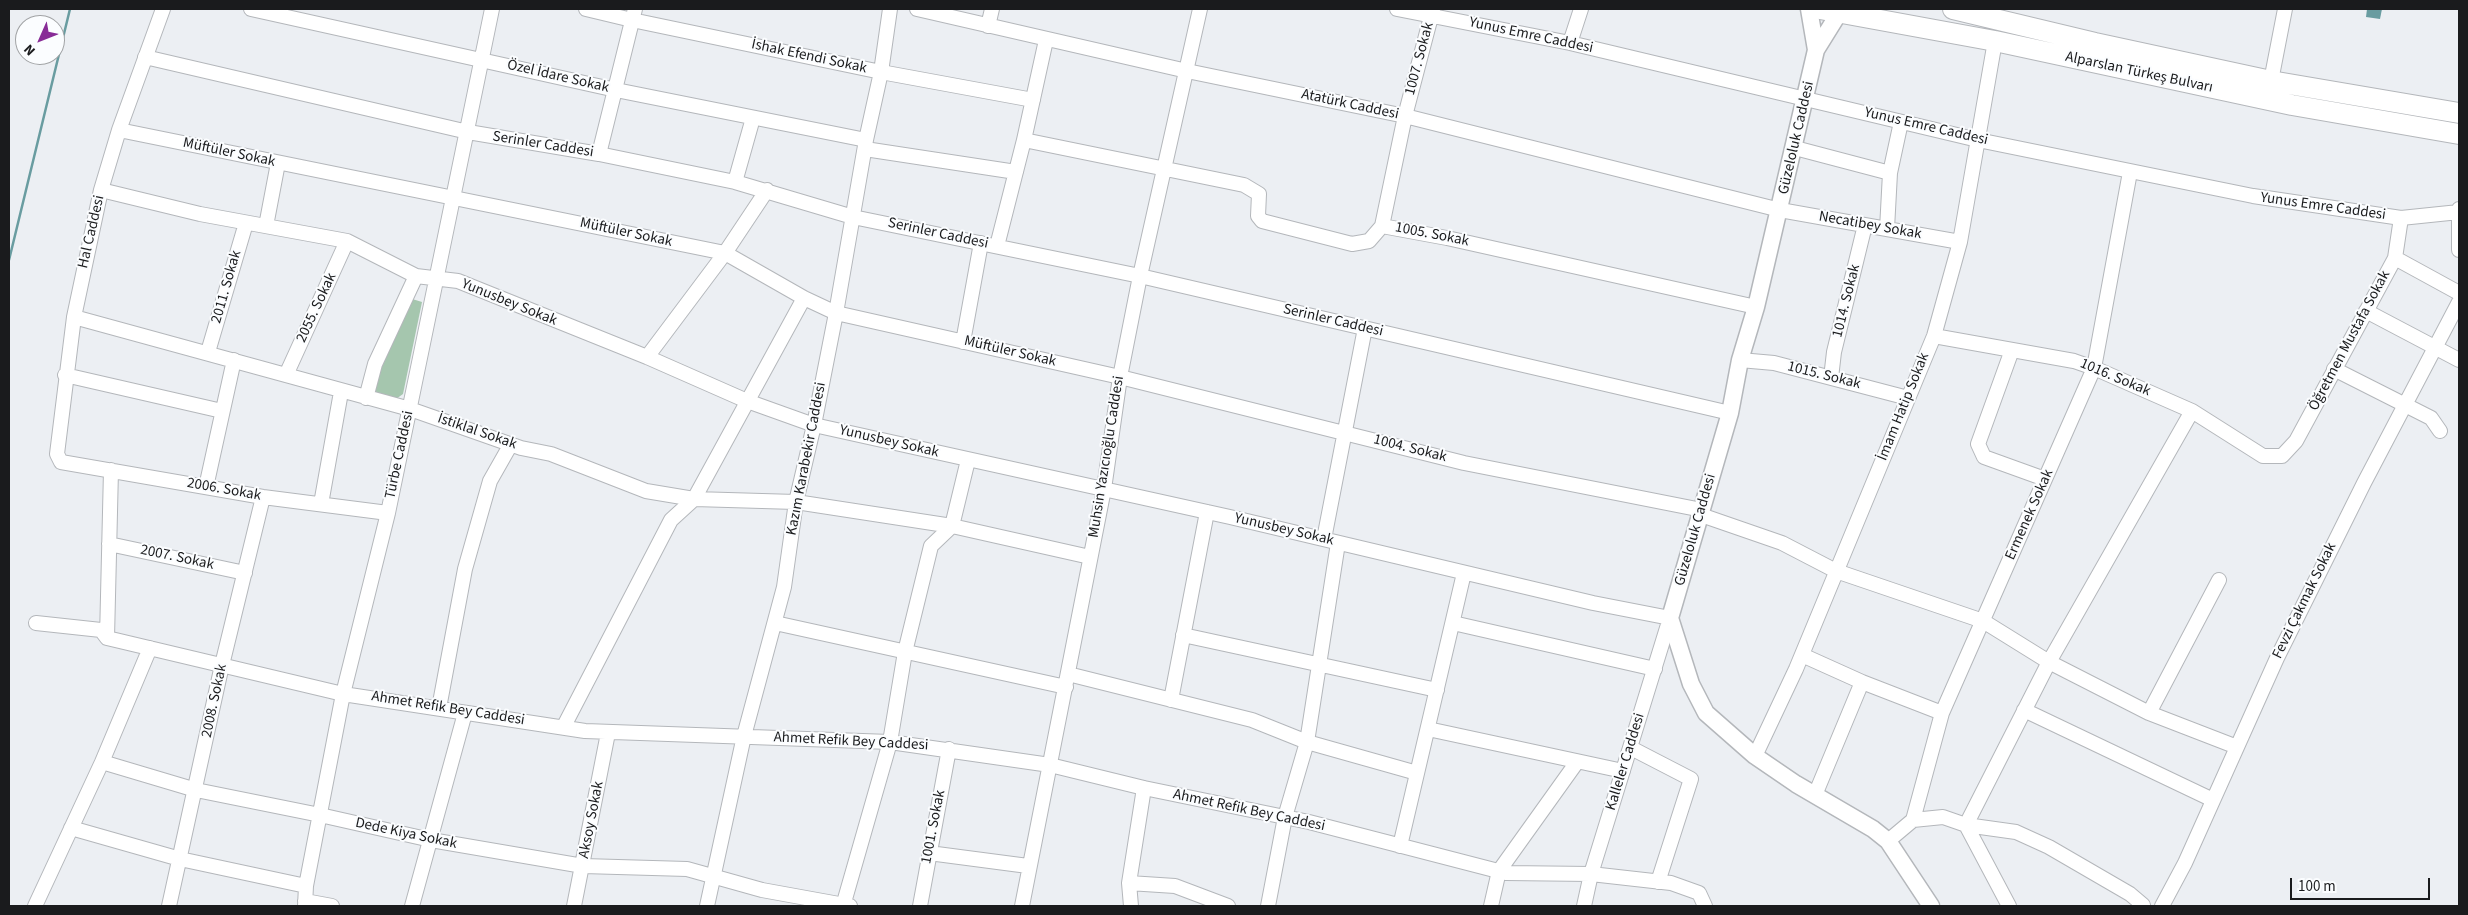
<!DOCTYPE html>
<meta charset="utf-8">
<style>
body{margin:0}
#map{position:relative;width:2468px;height:915px;overflow:hidden;background:#eceff3;font-family:"Source Sans 3",sans-serif}
canvas{display:block}
.frame{position:absolute;inset:0;border:10px solid #1a1b1d;pointer-events:none}
.north{position:absolute;left:15px;top:15px;width:50px;height:50px;box-sizing:border-box;background:#fbfdff;border:1px solid #a1a3a5;border-radius:50%;rotate:226deg;font-size:14px;font-weight:700;line-height:20px;text-align:center;color:#1a1b1d}
.north::after{content:'';display:block;margin:auto;width:18px;height:22px;background:#882c97;clip-path:polygon(50% 0,100% 100%,50% 72%,0 100%)}
.scale{position:absolute;left:2290px;top:878px;width:140px;height:22px;box-sizing:border-box;border:2px solid #1a1b1d;border-top:0;padding-left:6px;font-size:15px;line-height:18px;white-space:nowrap;color:#1a1b1d;-webkit-text-stroke:4px #fbfdff;paint-order:stroke}
</style>
<div id="map">
<canvas width="2468" height="915"></canvas>
<div class="frame"></div>
<div class="north">N</div>
<div class="scale">100 m</div>
</div>
<script>
const c = document.querySelector('canvas').getContext('2d');
c.lineJoin = 'round';
function fill(path, color) { c.fillStyle = color; c.fill(path, 'evenodd'); }
const toPath = rows => new Path2D(rows.map(r => 'M' + r).join(''));
function trace(path, color, width, dash) { c.strokeStyle = color; c.lineWidth = width; c.lineCap = dash ? 'butt' : 'round'; c.setLineDash(dash || []); c.stroke(path); }
function drawText(font, color, halo, rows, align = 'center') {
  c.font = font + ' "Source Sans 3",sans-serif'; c.lineWidth = 4; c.setLineDash([]); c.textBaseline = 'middle'; c.strokeStyle = halo; c.fillStyle = color; for (const [text, x, y, turn = 0] of rows) {
    c.save(); c.translate(x, y); c.rotate((+turn || 0) * Math.PI / 180); c.textAlign = isNaN(turn) ? turn : align; if (halo) c.strokeText(text, 0, 0); c.fillText(text, 0, 0); c.restore();
  }
}
const green = toPath([
 [409,298,422,302,403,394,396,399,372,393,382,360]
]);
const water = toPath([
 [2367,9,2382,9,2380,19,2366,17]
]);
const stream = toPath([
 [9,260,70,9]
]);
const minor = toPath([
 [163,9,119,130,101,190,74,317,57,454,61,462,263,497,388,513],
 [251,9,616,90,866,140],
 [586,9,632,20,881,72,1033,100],
 [917,9,1187,71,1405,116,1780,210,1960,242],
 [1397,9,1570,43,1978,140,2253,196,2401,218,2459,212],
 [988,26,992,9],
 [1570,43,1581,9],
 [145,57,468,132,599,154,735,182,853,217,1140,276,1730,413],
 [2271,81,2285,9],
 [119,130,725,253,804,298,836,313,1120,377,1464,463,1702,510],
 [1024,140,1244,185,1259,194,1258,216,1262,221,1352,244,1369,241,1382,226,1447,238,1756,307],
 [1795,148,1890,173],
 [865,149,1016,172],
 [599,154,635,9],
 [735,182,753,118],
 [101,190,200,214,347,241,416,276,458,281,647,357,747,401,814,425,1230,517,1593,603,1670,618,1591,874,1584,906],
 [2459,209,2459,250],
 [266,226,278,163],
 [1382,226,1405,116,1433,9],
 [1887,229,1890,173,1901,122],
 [997,246,1024,140,1046,40],
 [2395,258,2459,293],
 [2366,311,2459,360],
 [74,317,410,409,521,448,551,454,646,491,694,499,796,502,952,526,1090,557],
 [1934,336,2074,361,2094,368,2192,411,2263,456,2282,456,2296,441,2395,258,2401,218],
 [963,342,981,243],
 [2012,350,1978,444,1984,457,2045,479],
 [208,352,246,223],
 [647,357,725,253,767,190],
 [1740,360,1774,363,1908,398],
 [2334,369,2431,418,2440,431],
 [65,375,222,411],
 [286,375,347,241],
 [1831,378,1834,352,1865,225],
 [366,398,375,364,416,276],
 [206,487,234,360],
 [321,504,341,392],
 [1701,515,1782,543,1836,571,1983,621,2049,662,2149,713,2237,747],
 [1324,539,1365,328],
 [109,544,245,573],
 [36,623,101,630,107,638],
 [775,623,1066,687],
 [1453,623,1655,669],
 [1183,635,1437,690],
 [107,638,343,694,585,731,890,742,1050,765,1144,788,1309,822,1506,873,1591,874,1671,883,1699,893,1705,906],
 [107,638,111,470],
 [1802,655,1862,682,1942,713],
 [1068,674,1252,720,1307,742,1417,773],
 [1171,700,1207,512],
 [439,708,465,569,490,481,511,444],
 [2024,710,2213,800],
 [2149,713,2219,580],
 [564,726,671,520,694,499,804,298],
 [1428,729,1623,771],
 [1631,748,1691,779,1658,882],
 [1755,756,1796,669,1934,336,1960,242,1995,41],
 [102,762,196,790,320,815,431,840,583,866,687,869,762,890,850,906],
 [1815,795,1862,682],
 [1913,820,1943,817,1966,825,2016,832,2049,847,2130,894,2143,905],
 [71,828,180,859,306,886],
 [1888,841,1913,820,1942,713,2094,368,2130,172],
 [1400,846,1464,573],
 [929,853,1028,866],
 [1129,883,1175,886,1228,906],
 [305,901,332,906],
 [35,906,102,762,150,648],
 [169,906,222,665,263,497],
 [305,906,306,886,343,694,388,513,492,9],
 [412,906,465,713],
 [574,906,608,733],
 [707,906,744,736,784,587,796,502,814,425,836,313,866,140,881,72,890,9],
 [843,906,890,742,905,652,931,546,952,526,968,460],
 [920,906,949,749],
 [1022,906,1104,489,1120,377,1140,276,1200,9],
 [1131,906,1129,883,1144,788],
 [1268,906,1285,817,1307,742,1338,543],
 [1491,906,1499,871,1577,762],
 [2009,906,1966,825,2049,662,2192,411],
 [2162,906,2185,863,2277,658,2364,483,2459,302]
]);
const major = toPath([
 [1809,9,1816,50,1839,13],
 [1816,50,1756,307,1740,360,1730,413,1670,618,1691,684,1706,713,1755,756,1796,784,1873,829,1888,841,1931,906]
]);
const highway = toPath([
 [1820,9,1995,41,2292,105,2459,134],
 [1953,9,2095,43,2271,81,2459,113]
]);
const streetNames = [
 ["Yunus Emre Caddesi",1531,36,12],
 ["İshak Efendi Sokak",809,57,12],
 ["1007. Sokak",1420,59,-75],
 ["Alparslan Türkeş Bulvarı",2139,73,12],
 ["Özel İdare Sokak",558,77,13],
 ["Atatürk Caddesi",1350,105,12],
 ["Yunus Emre Caddesi",1926,127,13],
 ["Güzeloluk Caddesi",1797,138,-77],
 ["Serinler Caddesi",543,145,9],
 ["Müftüler Sokak",229,153,12],
 ["Yunus Emre Caddesi",2323,207,8],
 ["Necatibey Sokak",1870,226,10],
 ["Hal Caddesi",92,232,-77],
 ["Müftüler Sokak",626,233,12],
 ["Serinler Caddesi",938,234,12],
 ["1005. Sokak",1432,235,11],
 ["2011. Sokak",227,287,-74],
 ["1014. Sokak",1847,301,-76],
 ["Yunusbey Sokak",509,303,22],
 ["2055. Sokak",317,308,-65],
 ["Serinler Caddesi",1333,321,13],
 ["Öğretmen Mustafa Sokak",2350,341,-62],
 ["Müftüler Sokak",1010,352,13],
 ["1015. Sokak",1824,376,14],
 ["1016. Sokak",2115,378,23],
 ["İmam Hatip Sokak",1904,407,-68],
 ["İstiklal Sokak",477,432,19],
 ["Yunusbey Sokak",889,442,13],
 ["1004. Sokak",1410,449,14],
 ["Türbe Caddesi",400,455,-78],
 ["Muhsin Yazıcıoğlu Caddesi",1107,457,-81],
 ["Kazım Karabekir Caddesi",807,459,-79],
 ["2006. Sokak",224,490,10],
 ["Ermenek Sokak",2030,515,-66],
 ["Yunusbey Sokak",1284,530,13],
 ["Güzeloluk Caddesi",1696,530,-74],
 ["2007. Sokak",177,558,12],
 ["Fevzi Çakmak Sokak",2305,601,-64],
 ["2008. Sokak",215,701,-78],
 ["Ahmet Refik Bey Caddesi",448,709,9],
 ["Ahmet Refik Bey Caddesi",851,742,3],
 ["Kalleler Caddesi",1626,762,-73],
 ["Ahmet Refik Bey Caddesi",1249,811,12],
 ["Aksoy Sokak",592,820,-79],
 ["1001. Sokak",934,827,-79],
 ["Dede Kiya Sokak",406,834,12]
];
fill(green, '#a5c6ae');
fill(water, '#699ca0');
trace(stream, '#699ca0', 2.5);
trace(minor, '#b4b7bb', 16);
trace(major, '#b4b7bb', 19);
trace(highway, '#b4b7bb', 22);
trace(minor, '#fff', 14);
trace(major, '#fff', 16);
trace(highway, '#fff', 20);
drawText('15px', '#1a1b1d', '#fbfdff', streetNames);
</script>
